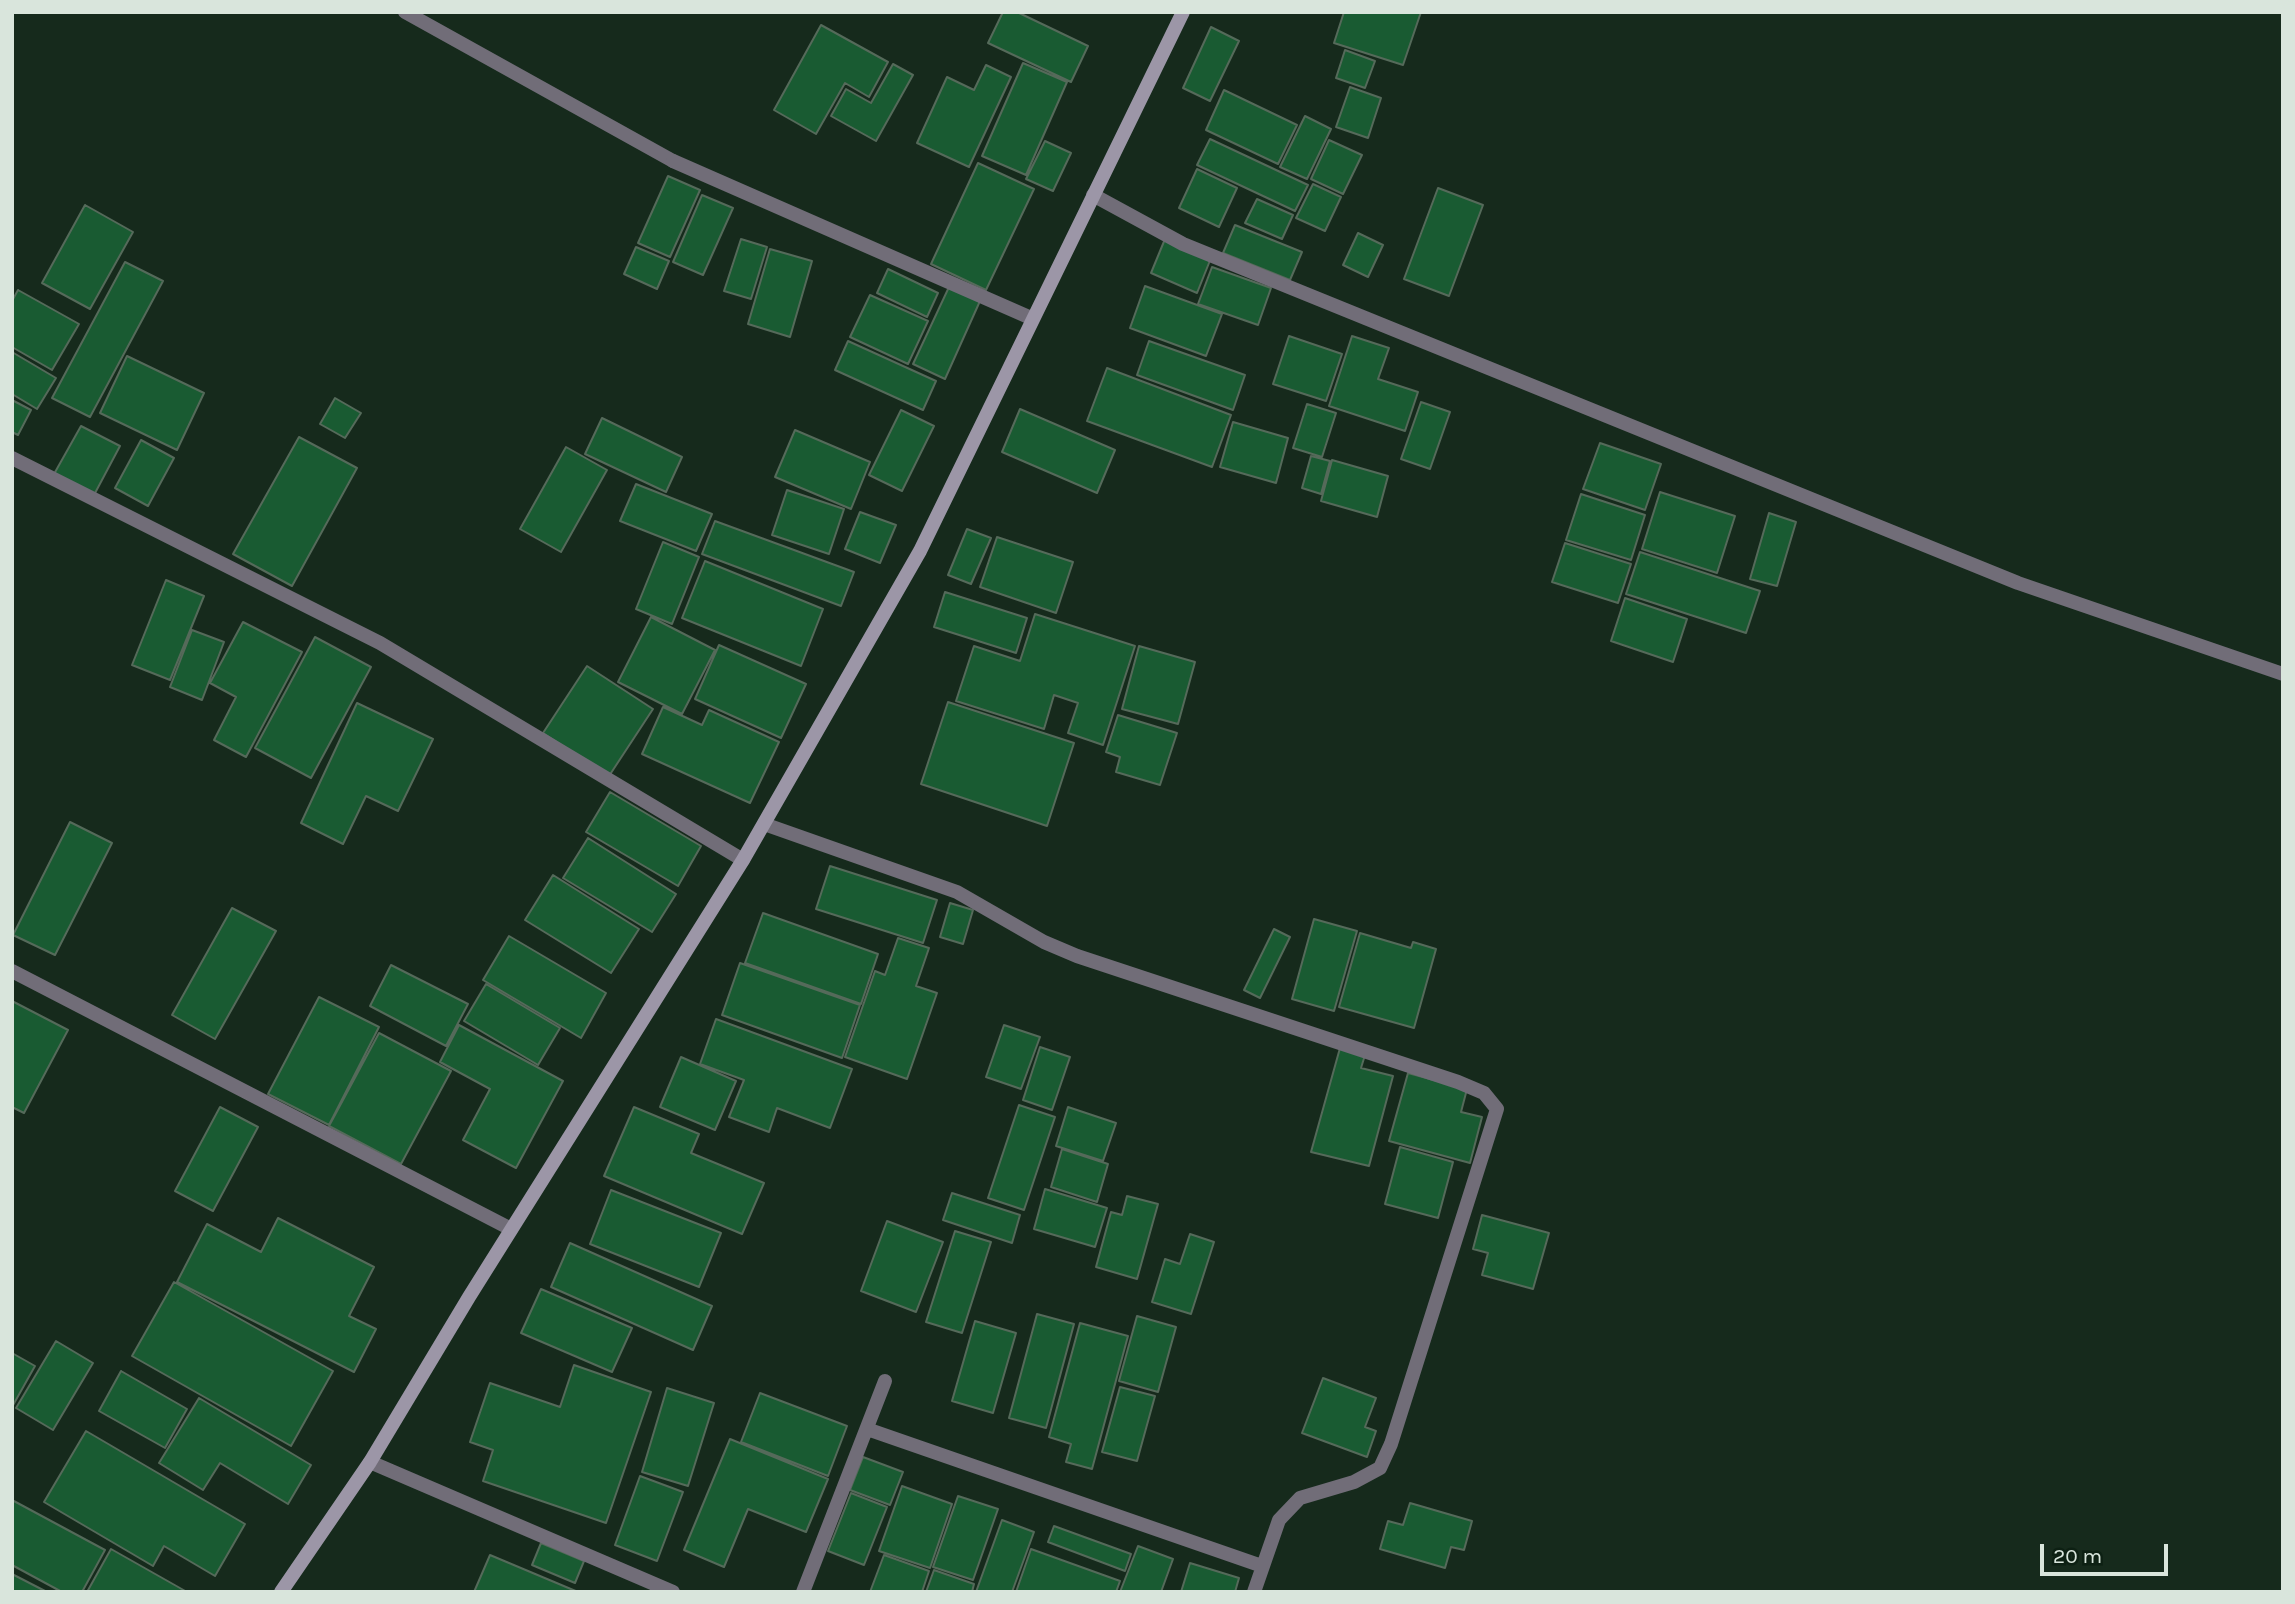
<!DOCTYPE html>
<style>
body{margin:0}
#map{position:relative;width:2295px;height:1604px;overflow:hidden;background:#162a1c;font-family:Karla,sans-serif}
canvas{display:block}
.frame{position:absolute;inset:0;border:14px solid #d9e5dc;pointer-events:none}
.scale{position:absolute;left:2040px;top:1544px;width:128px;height:32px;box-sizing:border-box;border:4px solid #d9e5dc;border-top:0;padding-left:9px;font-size:21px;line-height:24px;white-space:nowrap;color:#d9e5dc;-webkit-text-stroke:5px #0d2013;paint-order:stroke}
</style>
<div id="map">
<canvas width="2295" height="1604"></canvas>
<div class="frame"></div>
<div class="scale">20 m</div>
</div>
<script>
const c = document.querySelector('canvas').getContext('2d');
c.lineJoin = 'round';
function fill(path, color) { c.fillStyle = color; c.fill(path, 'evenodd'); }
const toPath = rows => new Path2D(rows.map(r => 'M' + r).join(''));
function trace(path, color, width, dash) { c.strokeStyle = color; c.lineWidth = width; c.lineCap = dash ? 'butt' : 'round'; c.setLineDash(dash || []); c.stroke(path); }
const building = toPath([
 [1003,12,1017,12,1088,46,1071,82,988,43,1003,12],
 [1344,12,1421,12,1403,65,1334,43,1344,12],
 [821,25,888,62,869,97,845,83,816,134,774,110,821,25],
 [1211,27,1239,41,1210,101,1183,88,1211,27],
 [1345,50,1375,61,1365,88,1336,78,1345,50],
 [1023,63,1067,82,1026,175,982,156,1023,63],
 [893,64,913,75,876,141,831,116,846,89,871,103,893,64],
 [986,65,1011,77,969,167,917,143,947,77,974,90,986,65],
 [1350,87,1381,98,1368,138,1336,127,1350,87],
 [1224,90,1297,125,1278,164,1206,130,1224,90],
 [1305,116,1331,129,1307,179,1280,167,1305,116],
 [1210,139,1308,185,1295,211,1197,165,1210,139],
 [1329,140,1362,155,1343,194,1311,179,1329,140],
 [1045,141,1071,153,1053,191,1026,179,1045,141],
 [978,163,1034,189,986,290,931,264,978,163],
 [1197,169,1237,188,1219,227,1179,208,1197,169],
 [668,176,700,190,670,257,638,243,668,176],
 [1313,184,1341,197,1325,231,1296,218,1313,184],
 [1438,188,1483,205,1449,296,1404,279,1438,188],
 [702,195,733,208,703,275,673,262,702,195],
 [1257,199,1293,215,1282,239,1245,223,1257,199],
 [85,205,133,232,90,309,42,283,85,205],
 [1235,225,1302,252,1290,280,1223,253,1235,225],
 [1358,233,1383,245,1368,277,1343,265,1358,233],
 [741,239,767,247,751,299,724,291,741,239],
 [1165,239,1211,258,1197,293,1151,273,1165,239],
 [636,247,669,261,657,289,624,274,636,247],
 [770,249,812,261,790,337,748,324,770,249],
 [125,262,163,281,90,417,52,398,125,262],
 [1212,267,1271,288,1258,325,1198,304,1212,267],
 [888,269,938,293,927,317,877,293,888,269],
 [1145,286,1222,314,1206,356,1130,328,1145,286],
 [949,287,980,301,945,379,913,364,949,287],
 [18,290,79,324,52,370,12,347,12,301,18,290],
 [870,295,928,321,908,364,850,337,870,295],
 [1289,336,1342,354,1326,401,1273,384,1289,336],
 [1352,336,1389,348,1378,379,1418,392,1405,431,1329,406,1352,336],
 [848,341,936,381,923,410,835,370,848,341],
 [1149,341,1245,375,1233,410,1137,375,1149,341],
 [12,352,56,378,37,409,12,394,12,352],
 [127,356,204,393,177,450,100,413,127,356],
 [1107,368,1231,415,1212,467,1087,421,1107,368],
 [335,398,361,413,345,438,320,424,335,398],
 [12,400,31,410,18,435,12,432,12,400],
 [1421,402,1450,412,1430,469,1401,459,1421,402],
 [1307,404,1336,413,1322,457,1293,448,1307,404],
 [1020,409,1115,450,1097,493,1002,452,1020,409],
 [901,410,934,426,902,491,869,475,901,410],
 [602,418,682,457,666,492,585,454,602,418],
 [1233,422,1288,438,1276,483,1220,467,1233,422],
 [81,426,120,446,94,495,54,474,81,426],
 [795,430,870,462,851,509,775,477,795,430],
 [299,437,357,468,292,586,233,554,299,437],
 [141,440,174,458,148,506,115,488,141,440],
 [1600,443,1661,464,1645,510,1583,489,1600,443],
 [566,447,607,470,561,552,520,529,566,447],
 [1311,456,1330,461,1321,494,1302,488,1311,456],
 [1332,460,1388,476,1377,517,1321,501,1332,460],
 [636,484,712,514,696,551,620,521,636,484],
 [787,490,844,509,829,554,772,535,787,490],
 [1660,492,1735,516,1717,573,1642,549,1660,492],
 [1581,494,1645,515,1631,560,1566,540,1581,494],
 [860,512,896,525,880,563,845,549,860,512],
 [1769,513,1796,522,1777,586,1750,579,1769,513],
 [715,521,854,572,841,606,702,554,715,521],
 [967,529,991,538,971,584,948,575,967,529],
 [997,537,1073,562,1056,613,980,587,997,537],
 [663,542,699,557,672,624,636,609,663,542],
 [1565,543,1631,564,1618,603,1552,582,1565,543],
 [1640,552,1760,591,1746,633,1626,594,1640,552],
 [705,561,823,609,801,666,682,618,705,561],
 [166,580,204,596,170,680,132,665,166,580],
 [945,592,1027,618,1016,653,934,627,945,592],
 [1625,598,1687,619,1673,662,1611,641,1625,598],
 [1035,614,1135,646,1103,745,1068,733,1078,703,1054,695,1044,729,956,701,974,646,1020,661,1035,614],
 [651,617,715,650,682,714,618,682,651,617],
 [243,622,302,652,246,757,214,740,236,697,210,683,243,622],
 [192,630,224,642,202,700,170,687,192,630],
 [315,637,371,667,311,778,255,748,315,637],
 [719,645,806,684,781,738,695,699,719,645],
 [1139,646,1195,662,1178,724,1122,709,1139,646],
 [587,666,653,709,609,776,543,733,587,666],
 [948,702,1074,743,1047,826,921,784,948,702],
 [357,703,433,739,398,811,366,796,343,844,301,823,357,703],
 [663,707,702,725,709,710,779,742,750,803,642,754,663,707],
 [1118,715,1177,733,1160,785,1116,772,1120,757,1106,752,1118,715],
 [610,792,701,846,678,886,586,832,610,792],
 [70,822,112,843,55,955,13,935,70,822],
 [588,838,676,894,652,932,563,878,588,838],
 [830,866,937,900,923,943,816,909,830,866],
 [553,875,639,929,611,973,525,920,553,875],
 [950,903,973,910,963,944,940,937,950,903],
 [232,908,276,931,215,1039,172,1015,232,908],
 [763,913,878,954,861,1004,745,963,763,913],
 [1314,919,1357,931,1334,1011,1292,999,1314,919],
 [1274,929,1290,937,1260,998,1244,990,1274,929],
 [1360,933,1411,948,1413,942,1436,949,1414,1028,1339,1007,1360,933],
 [509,936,606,993,581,1038,483,980,509,936],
 [898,938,929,948,916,986,937,993,907,1079,845,1057,875,971,885,975,898,938],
 [740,963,860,1005,842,1058,722,1015,740,963],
 [391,965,468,1004,446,1046,370,1006,391,965],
 [486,984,560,1028,538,1065,464,1021,486,984],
 [319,997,379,1027,329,1125,268,1094,319,997],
 [12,1001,68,1030,24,1113,12,1107,12,1001],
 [716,1019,852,1069,830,1128,777,1108,769,1132,729,1117,744,1080,700,1064,716,1019],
 [459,1025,563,1081,516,1168,463,1140,490,1089,440,1062,459,1025],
 [1004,1025,1040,1037,1021,1089,986,1077,1004,1025],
 [379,1033,451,1071,401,1164,329,1126,379,1033],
 [1040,1047,1070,1057,1052,1110,1023,1100,1040,1047],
 [1340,1048,1365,1055,1361,1068,1393,1076,1369,1166,1311,1152,1340,1048],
 [681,1057,736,1081,715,1130,660,1107,681,1057],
 [1408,1073,1467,1089,1461,1112,1482,1117,1470,1163,1389,1141,1408,1073],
 [1019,1105,1055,1117,1024,1210,988,1198,1019,1105],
 [220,1107,258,1127,213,1211,175,1191,220,1107],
 [634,1107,699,1134,691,1153,764,1183,742,1234,604,1176,634,1107],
 [1068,1107,1116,1123,1103,1161,1056,1146,1068,1107],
 [1400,1147,1453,1162,1438,1218,1385,1204,1400,1147],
 [1062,1149,1108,1164,1097,1202,1051,1187,1062,1149],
 [1045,1189,1107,1208,1095,1247,1034,1229,1045,1189],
 [611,1190,721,1233,699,1287,590,1244,611,1190],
 [952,1193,1020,1215,1012,1243,943,1220,952,1193],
 [1127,1196,1158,1204,1137,1279,1096,1267,1111,1212,1122,1215,1127,1196],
 [1482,1215,1549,1233,1533,1289,1482,1275,1488,1253,1473,1249,1482,1215],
 [278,1218,374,1267,349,1316,376,1329,354,1372,177,1282,207,1224,261,1252,278,1218],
 [887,1221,943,1242,916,1312,861,1291,887,1221],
 [955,1231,991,1242,962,1333,926,1322,955,1231],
 [1190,1234,1214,1242,1191,1314,1152,1302,1165,1259,1180,1264,1190,1234],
 [570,1243,712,1306,693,1350,551,1287,570,1243],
 [174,1282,333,1371,291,1446,132,1356,174,1282],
 [541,1289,632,1328,612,1372,521,1333,541,1289],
 [1037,1314,1074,1324,1046,1428,1009,1418,1037,1314],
 [1137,1316,1176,1327,1158,1392,1119,1381,1137,1316],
 [975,1321,1016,1333,993,1413,952,1401,975,1321],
 [1080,1323,1128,1336,1092,1469,1066,1462,1071,1444,1049,1437,1080,1323],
 [56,1341,93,1363,53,1430,16,1408,56,1341],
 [12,1353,35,1366,12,1407,12,1353],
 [574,1365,651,1392,606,1523,483,1481,493,1450,470,1442,490,1383,560,1407,574,1365],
 [121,1371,187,1409,165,1448,99,1411,121,1371],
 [1323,1378,1376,1398,1365,1427,1376,1431,1367,1457,1302,1433,1323,1378],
 [1120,1387,1155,1396,1137,1461,1102,1452,1120,1387],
 [667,1388,714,1403,688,1486,642,1472,667,1388],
 [760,1393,847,1426,828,1476,741,1442,760,1393],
 [199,1398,311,1465,288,1504,220,1463,203,1490,159,1463,199,1398],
 [86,1431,245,1524,215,1576,164,1546,153,1566,44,1502,86,1431],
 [730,1439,828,1479,806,1532,748,1509,724,1567,684,1550,730,1439],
 [863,1457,903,1472,890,1505,850,1490,863,1457],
 [640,1476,683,1492,657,1561,615,1545,640,1476],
 [902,1486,952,1504,930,1568,879,1551,902,1486],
 [851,1493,887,1507,864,1565,828,1551,851,1493],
 [958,1496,998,1509,973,1580,933,1567,958,1496],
 [12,1500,105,1550,82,1592,62,1592,12,1565,12,1500],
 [1410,1503,1472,1521,1464,1550,1451,1547,1445,1568,1380,1549,1388,1521,1403,1525,1410,1503],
 [1002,1520,1034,1532,1012,1592,976,1592,1002,1520],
 [1054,1526,1131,1554,1125,1571,1048,1542,1054,1526],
 [541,1543,584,1561,575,1583,532,1565,541,1543],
 [1138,1546,1173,1559,1161,1592,1120,1592,1138,1546],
 [111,1549,187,1592,87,1592,111,1549],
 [1031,1549,1120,1581,1116,1592,1016,1592,1031,1549],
 [490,1555,578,1592,474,1592,490,1555],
 [884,1555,929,1571,922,1592,870,1592,884,1555],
 [1190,1563,1239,1578,1235,1592,1181,1592,1190,1563],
 [934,1570,974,1584,972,1592,926,1592,934,1570],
 [12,1574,47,1592,12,1592,12,1574]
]);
const lane = toPath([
 [405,12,673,161]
]);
const street = toPath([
 [673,161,1031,318],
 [1093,195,1183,244,2018,583,2283,674],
 [12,458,380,643,743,860],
 [764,824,957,892,1044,942,1077,956,1458,1082,1484,1093,1497,1109,1391,1444,1380,1468,1354,1482,1300,1498,1279,1520,1254,1592],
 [12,971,511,1229],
 [867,1429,1262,1566],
 [370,1462,673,1592],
 [803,1592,885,1381]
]);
const secondary = toPath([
 [281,1592,370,1462,469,1297,743,860,920,551,1183,12]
]);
fill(building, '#195b32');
trace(building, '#556a5a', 2);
trace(lane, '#716d78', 14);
trace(street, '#716d78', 14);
trace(secondary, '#9c96a7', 14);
</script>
